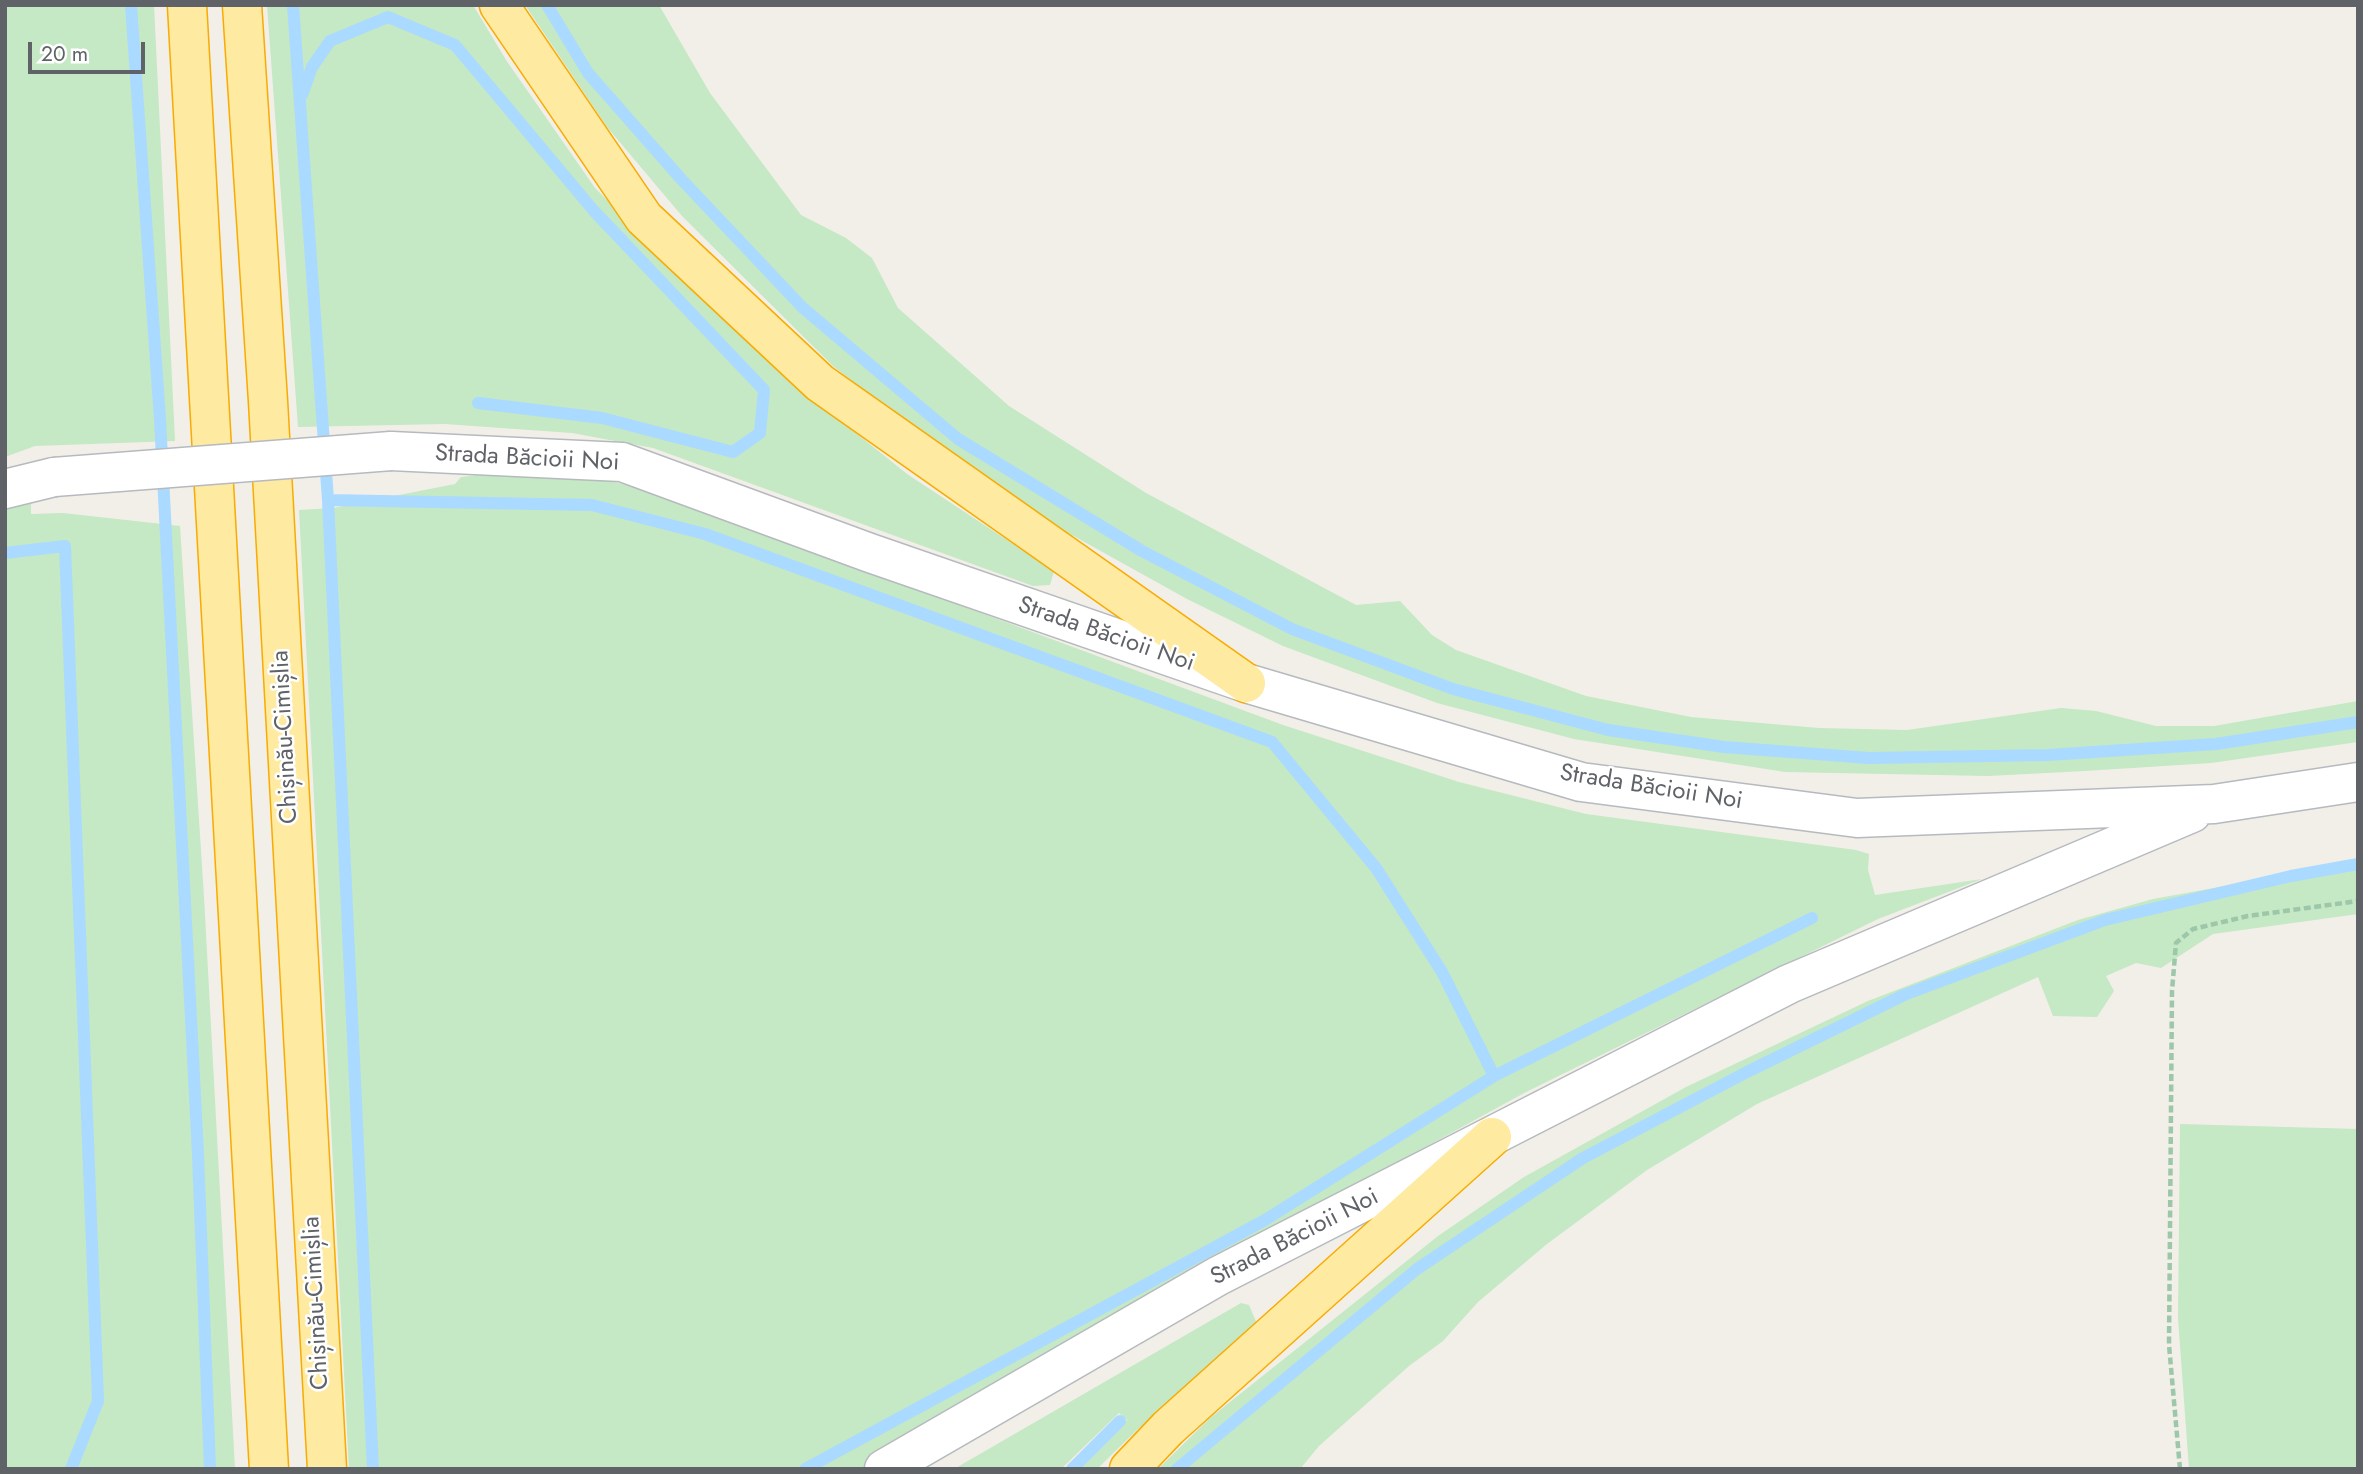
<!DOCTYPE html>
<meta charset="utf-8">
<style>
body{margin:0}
#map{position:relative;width:2363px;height:1474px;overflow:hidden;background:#f1efe8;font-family:Jost,sans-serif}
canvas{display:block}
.frame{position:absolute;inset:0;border:7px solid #5f6368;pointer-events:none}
.scale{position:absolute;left:28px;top:42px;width:117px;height:32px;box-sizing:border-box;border:4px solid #5f6368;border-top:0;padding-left:9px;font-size:21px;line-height:24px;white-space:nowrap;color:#5f6368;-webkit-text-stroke:5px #fff;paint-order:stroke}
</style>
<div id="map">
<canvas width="2363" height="1474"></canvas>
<div class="frame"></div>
<div class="scale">20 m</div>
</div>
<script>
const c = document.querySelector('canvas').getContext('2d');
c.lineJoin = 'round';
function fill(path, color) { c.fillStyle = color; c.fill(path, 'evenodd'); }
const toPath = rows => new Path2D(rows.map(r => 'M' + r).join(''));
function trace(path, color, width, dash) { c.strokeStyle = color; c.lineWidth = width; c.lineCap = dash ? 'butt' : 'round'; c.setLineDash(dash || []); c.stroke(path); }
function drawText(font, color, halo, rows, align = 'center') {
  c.font = font + ' Jost,sans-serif'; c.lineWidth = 5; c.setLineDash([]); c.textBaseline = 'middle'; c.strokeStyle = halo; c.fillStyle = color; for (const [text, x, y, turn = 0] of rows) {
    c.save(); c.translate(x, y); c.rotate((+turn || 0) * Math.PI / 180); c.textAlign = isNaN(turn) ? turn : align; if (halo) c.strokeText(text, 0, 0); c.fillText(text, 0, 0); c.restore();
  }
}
const green = toPath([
 [5,5,154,5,175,441,35,446,5,457],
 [267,5,473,5,506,60,595,188,776,369,907,474,1054,571,1050,585,1033,586,653,448,572,433,445,424,298,427],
 [525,5,659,5,710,93,801,215,846,238,872,258,898,308,1009,406,1146,493,1356,605,1400,601,1432,635,1456,650,1586,696,1691,717,1819,728,1907,730,2061,708,2096,711,2156,726,2214,726,2358,701,2358,742,2211,763,2085,771,1988,776,1785,772,1574,739,1437,703,1283,646,1187,599,1054,525,919,432,834,367,682,216,607,127],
 [497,473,565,476,614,482,658,493,1283,725,1459,782,1586,814,1856,850,1869,854,1868,870,1875,895,1982,879,1878,919,1526,1092,1217,1261,869,1469,349,1469,299,510,333,508,455,484,461,477],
 [31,502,31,514,63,513,180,526,204,897,235,1469,5,1469,5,504],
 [2358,862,2358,914,2213,934,2161,968,2136,963,2106,976,2114,991,2097,1017,2053,1016,2038,977,1757,1104,1647,1170,1547,1244,1478,1302,1443,1341,1409,1366,1319,1446,1300,1469,1158,1469,1210,1418,1438,1236,1524,1177,1686,1087,1868,1001,2078,920,2153,899],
 [2180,1124,2358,1129,2358,1469,2189,1469,2178,1318],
 [1241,1303,1249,1305,1257,1324,1247,1337,1138,1429,1097,1469,1078,1469,1127,1420,1119,1413,1061,1469,954,1469]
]);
const stream = toPath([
 [131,5,160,419,198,1154,210,1469],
 [293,5,328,500,373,1469],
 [547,5,588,73,682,180,803,308,958,439,1142,551,1292,629,1453,689,1608,730,1724,747,1869,758,2048,755,2216,744,2358,722],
 [302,95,312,67,330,41,388,17,455,45,594,211,764,390,760,433,733,452,602,418,478,403],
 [328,500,592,505,705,534,1272,742,1376,868,1442,972,1494,1076],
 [5,553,65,546,98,1401,71,1469],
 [805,1469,1265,1220,1494,1076,1812,918],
 [1072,1469,1120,1421],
 [1177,1469,1417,1269,1583,1158,1747,1072,1904,995,2105,920,2291,876,2358,864]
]);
const path = toPath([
 [2180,1469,2169,1345,2172,991,2176,943,2193,929,2248,916,2358,901]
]);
const secondary = toPath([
 [391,451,622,462,870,553,1246,683,1581,782,1857,818,2214,804,2358,782],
 [5,489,54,477],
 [884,1469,1218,1276,1789,984,2192,813]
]);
const trunk = toPath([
 [187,5,269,1469],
 [242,5,268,401,327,1469],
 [499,5,644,218,820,383,1246,683],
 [1129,1469,1168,1428,1492,1137]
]);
const secondaryBridge = toPath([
 [54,477,391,451]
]);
const streetNames = [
 ["Strada Băcioii Noi",527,459,3],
 ["Strada Băcioii Noi",1106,635,19],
 ["Chișinău-Cimișlia",286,737,-93],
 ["Strada Băcioii Noi",1651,788,9],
 ["Strada Băcioii Noi",1295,1238,-27],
 ["Chișinău-Cimișlia",317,1303,-93]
];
fill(green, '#c5e8c5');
trace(stream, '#aadaff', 12);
trace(secondary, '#b6babf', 41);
trace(trunk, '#f9ab00', 41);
trace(path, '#9cc7a9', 4.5, [7, 3.5]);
trace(secondary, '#fff', 38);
trace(trunk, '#feeaa1', 38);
trace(secondaryBridge, '#b6babf', 41, []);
trace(secondaryBridge, '#fff', 38);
drawText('24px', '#5f6368', '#fff', streetNames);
</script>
